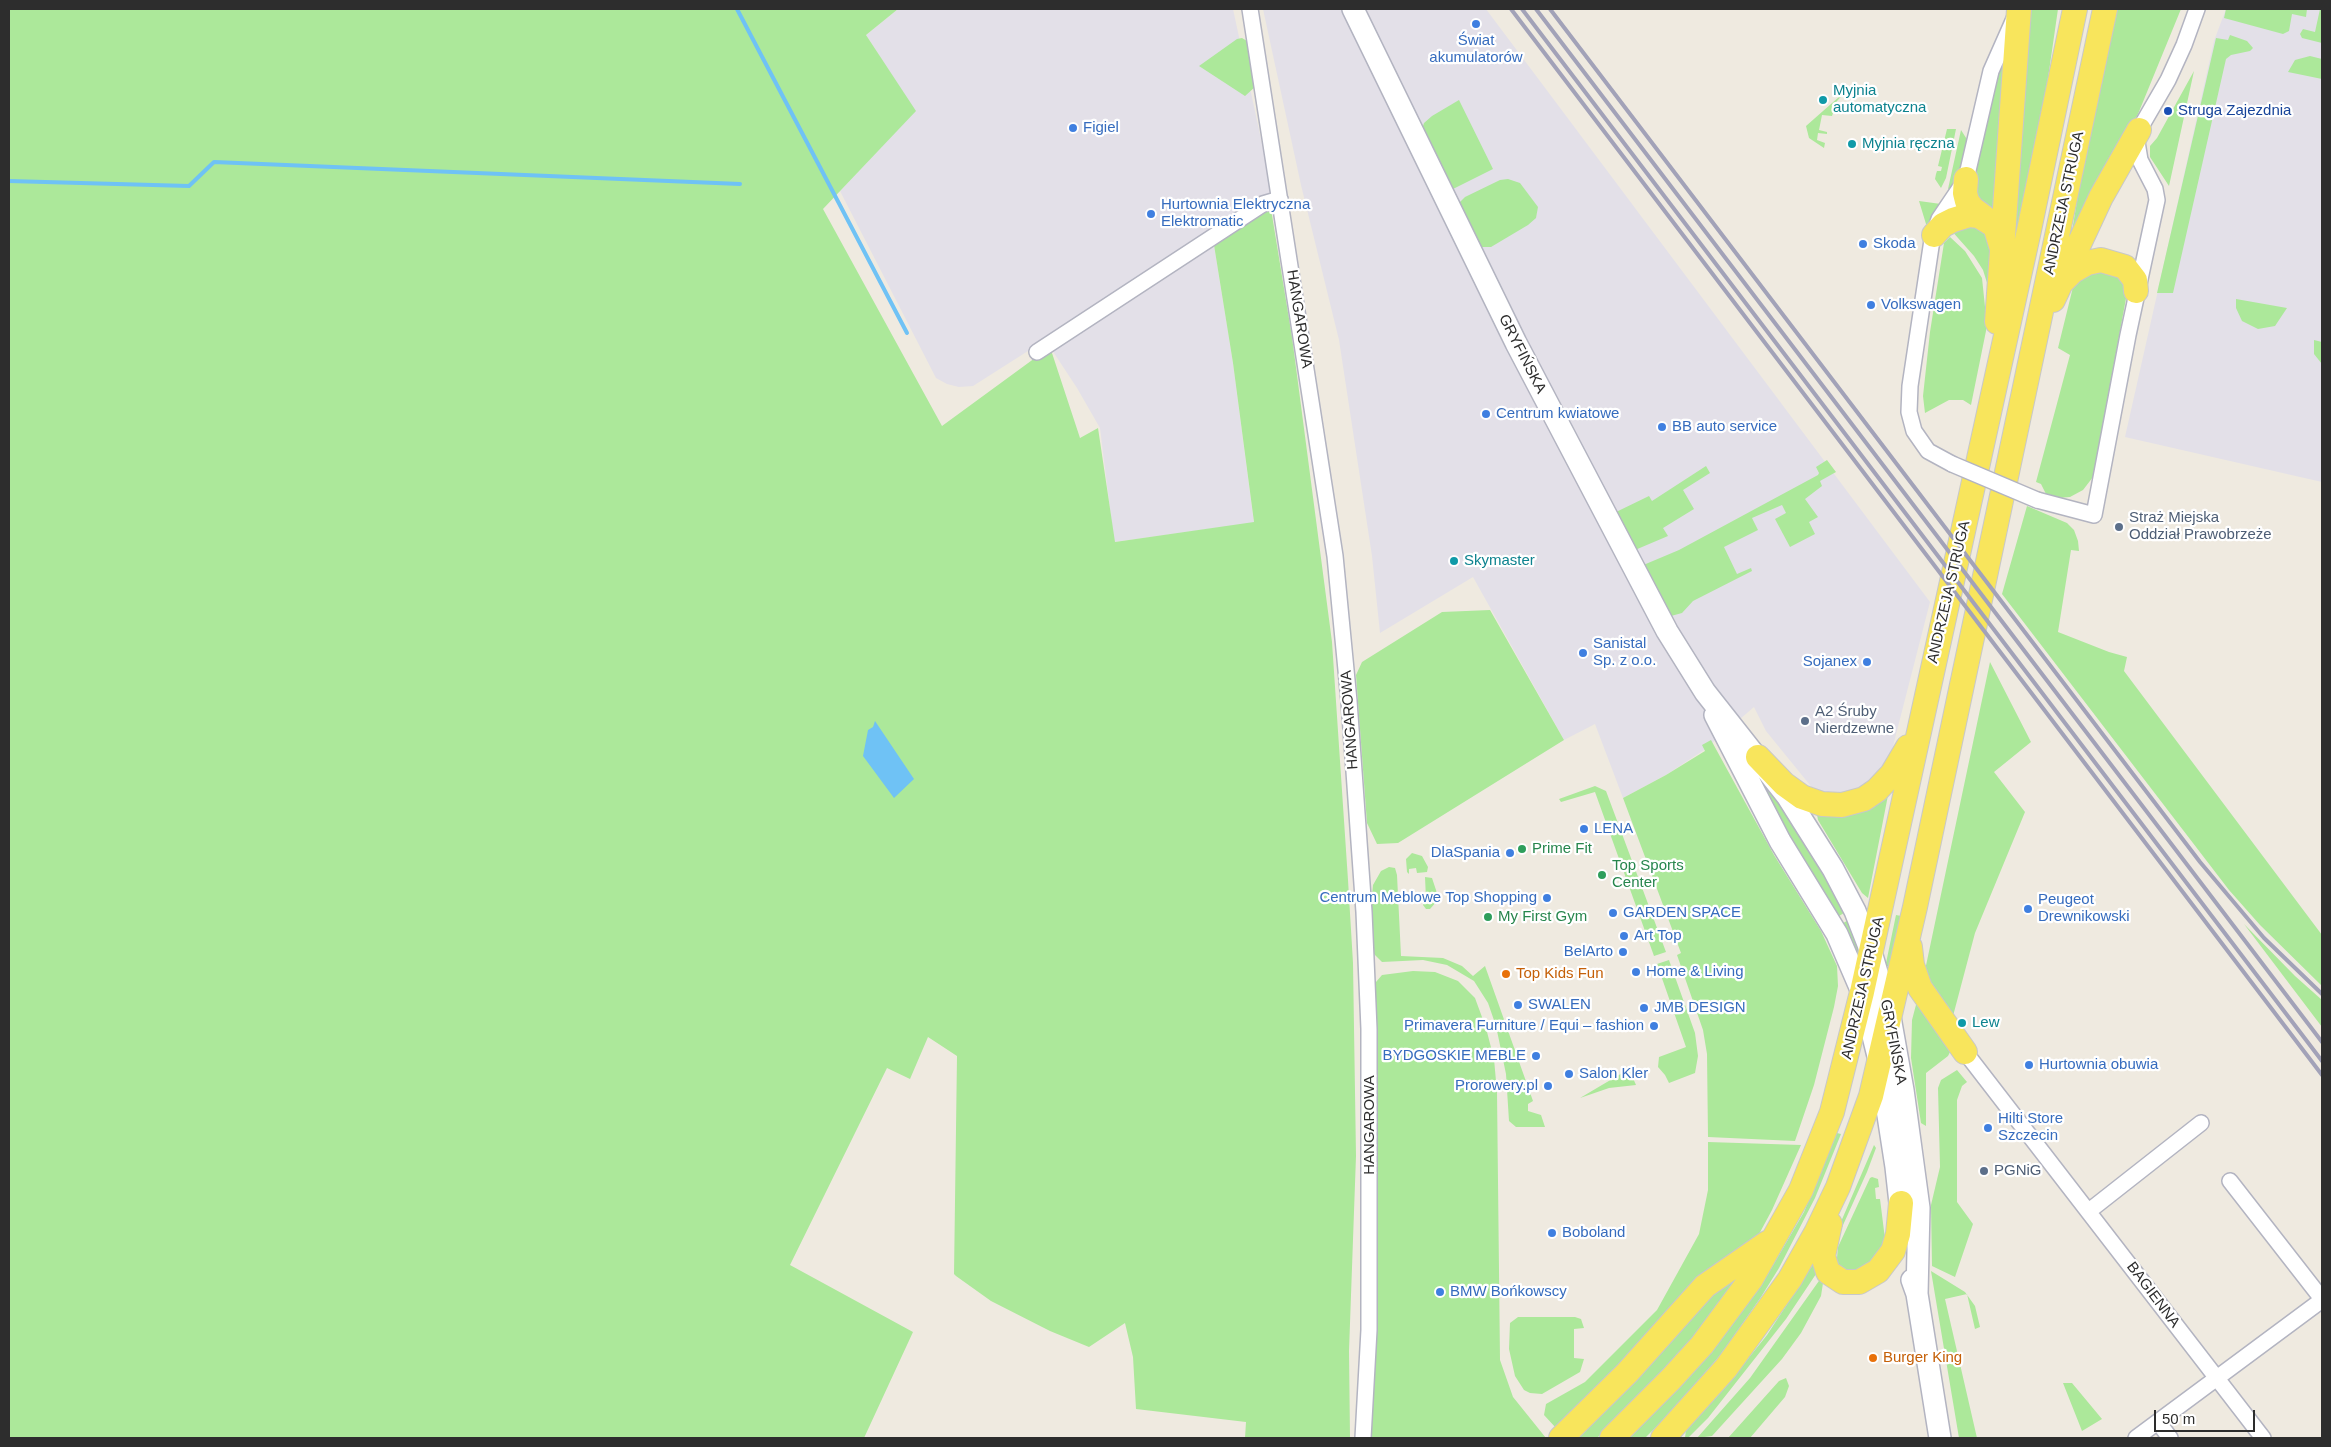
<!DOCTYPE html>
<meta charset="utf-8">
<style>
body{margin:0}
#map{position:relative;width:2331px;height:1447px;overflow:hidden;background:#efeae0;font-family:Helvetica,sans-serif}
canvas{display:block}
.frame{position:absolute;inset:0;border:10px solid #2d2d2d;pointer-events:none}
.scale{position:absolute;left:2154px;top:1410px;width:101px;height:22px;box-sizing:border-box;border:2px solid #2d2d2d;border-top:0;padding-left:6px;font-size:15px;line-height:18px;white-space:nowrap;color:#2d2d2d;-webkit-text-stroke:4px #fff;paint-order:stroke}
</style>
<div id="map">
<canvas width="2331" height="1447"></canvas>
<div class="frame"></div>
<div class="scale">50 m</div>
</div>
<script>
const c = document.querySelector('canvas').getContext('2d');
c.lineJoin = 'round';
function fill(path, color) { c.fillStyle = color; c.fill(path, 'evenodd'); }
const toPath = rows => new Path2D(rows.map(r => 'M' + r).join(''));
function trace(path, color, width, dash) { c.strokeStyle = color; c.lineWidth = width; c.lineCap = dash ? 'butt' : 'round'; c.setLineDash(dash || []); c.stroke(path); }
function drawText(font, color, halo, rows, align = 'center') {
  c.font = font + ' Helvetica,sans-serif'; c.lineWidth = 4.5; c.setLineDash([]); c.textBaseline = 'middle'; c.strokeStyle = halo; c.fillStyle = color; for (const [text, x, y, turn = 0] of rows) {
    c.save(); c.translate(x, y); c.rotate((+turn || 0) * Math.PI / 180); c.textAlign = isNaN(turn) ? turn : align; if (halo) c.strokeText(text, 0, 0); c.fillText(text, 0, 0); c.restore();
  }
}
const industrial = toPath([
 [898,9,1233,9,1273,195,973,386,959,387,947,384,936,378,840,191,915,111,866,35],
 [1263,9,1486,9,1930,602,1892,750,1876,776,1867,784,1851,792,1839,794,1828,794,1814,790,1766,731,1754,707,1704,750,1666,775,1623,798,1595,724,1564,740,1473,577,1380,633,1372,556,1339,340,1301,185],
 [2226,9,2322,9,2322,482,2125,437,2214,41],
 [1214,245,1233,363,1254,523,1114,542,1100,428,1077,388,1050,347]
]);
const green = toPath([
 [9,9,898,9,866,35,916,111,823,209,942,426,1050,347,1080,438,1098,428,1115,542,1254,522,1233,363,1214,245,1271,209,1292,337,1332,642,1348,880,1353,963,1356,1156,1349,1351,1350,1438,1245,1438,1246,1422,1136,1409,1133,1357,1125,1323,1089,1347,1050,1331,991,1301,956,1276,954,1274,957,1056,928,1037,910,1079,887,1068,790,1265,913,1332,864,1438,9,1438],
 [2027,9,2058,9,2045,99,2019,230,2015,232],
 [2117,9,2181,9,2138,114,2072,231,2087,142],
 [2226,9,2307,9,2306,17,2292,14,2289,31,2283,34,2224,18],
 [2320,9,2322,9,2322,43,2302,38,2300,34,2303,29,2315,32],
 [2230,35,2247,41,2253,48,2250,51,2231,55,2226,59,2173,293,2157,293,2216,38,2228,40],
 [1242,38,1247,41,1255,87,1245,96,1199,66,1237,39],
 [2006,49,2000,218,1986,212,1971,187,1994,84],
 [2310,56,2322,59,2322,79,2288,72,2295,60],
 [2194,71,2169,186,2150,157,2150,146,2157,138],
 [1848,89,1837,101,1832,116,1822,115,1819,130,1827,132,1827,134,1818,133,1817,140,1825,143,1824,148,1809,138,1806,126],
 [1459,100,1493,169,1451,190,1421,132,1424,123,1432,116],
 [1947,129,1956,129,1946,178,1941,188,1935,179,1936,174,1937,171,1941,171,1942,167,1938,166],
 [1961,130,1968,141,1960,180,1952,188,1948,189],
 [1508,179,1520,183,1538,207,1536,218,1528,225,1491,247,1477,247,1457,205,1465,197,1500,180],
 [1919,201,1941,204,1928,225,1926,224],
 [1970,223,1993,238,1988,286,1983,270,1974,256,1950,229],
 [1950,237,1965,251,1982,278,1987,326,1971,405,1963,400,1949,400,1925,413,1923,396,1930,332,1944,243],
 [2089,269,2121,276,2127,293,2093,477,2083,490,2070,497,2058,498,2047,496,2041,484,2036,482,2070,355,2058,348,2073,287],
 [2236,299,2287,308,2275,326,2258,329,2242,321,2236,308],
 [2314,340,2322,342,2322,364,2314,354],
 [1827,460,1836,472,1820,481,1822,486,1805,499,1818,517,1809,522,1815,534,1790,547,1775,519,1786,513,1782,505,1752,518,1758,530,1724,547,1737,574,1751,568,1752,571,1693,601,1682,613,1671,616,1641,566,1679,550,1818,475,1819,473,1816,467],
 [1706,466,1710,473,1683,490,1694,509,1663,528,1668,536,1635,550,1614,513,1649,496,1652,501],
 [2027,506,2067,523,2074,530,2078,541,2079,551,2071,550,2058,632,2109,652,2127,657,2124,671,2322,935,2322,986,2260,925,2229,890,2002,594],
 [1490,610,1564,740,1398,843,1377,844,1367,823,1356,675,1362,662,1442,612],
 [1990,662,2031,742,1994,772,2025,812,1975,933,1953,1016,1924,975],
 [1711,740,1774,855,1821,931,1837,966,1838,986,1834,1007,1814,1085,1795,1141,1708,1137,1707,1054,1703,1030,1677,955,1681,953,1623,798,1666,775,1705,751,1702,745],
 [1737,743,1770,788,1847,911,1836,918,1798,857],
 [1890,785,1868,898,1862,893,1818,820,1816,809],
 [1595,786,1606,791,1666,952,1654,956,1595,792,1561,802,1559,799],
 [1412,853,1422,856,1428,867,1427,872,1417,873,1416,868,1409,869,1409,874,1407,872,1406,859],
 [1389,867,1395,868,1397,875,1401,956,1443,958,1462,966,1473,976,1485,966,1533,1101,1528,1104,1528,1111,1541,1115,1545,1127,1516,1127,1509,1121,1506,1074,1496,1026,1488,1003,1474,981,1447,965,1423,960,1382,962,1374,954,1371,906,1373,885,1381,871],
 [1425,877,1432,878,1437,893,1437,901,1430,909,1426,909,1423,905,1426,899],
 [1896,915,1901,916,1889,966,1887,966,1886,963],
 [1850,919,1859,950,1858,954,1840,925],
 [2244,924,2295,976,2322,1000,2322,1027],
 [1669,960,1695,1033,1698,1056,1695,1073,1669,1083,1665,1075,1658,1067,1659,1057,1686,1047,1657,964],
 [1413,971,1435,972,1458,981,1475,998,1486,1028,1494,1059,1497,1092,1500,1360,1513,1397,1546,1438,1370,1438,1374,991,1376,982,1382,975],
 [1917,1001,1951,1050,1948,1056,1926,1073,1926,1126,1921,1123,1911,1058,1912,1020],
 [1629,1069,1636,1085,1609,1088,1580,1098],
 [1957,1070,1967,1082,1962,1086,1957,1100,1957,1202,1973,1224,1955,1277,1932,1266,1931,1205,1940,1167,1938,1088,1941,1080],
 [1837,1133,1841,1134,1815,1198,1779,1268,1761,1297,1722,1353,1670,1413,1645,1438,1629,1438,1705,1360,1761,1286,1804,1212],
 [1708,1142,1801,1145,1772,1210,1758,1236,1556,1428,1544,1415,1546,1404,1585,1382,1657,1310,1699,1234,1708,1190],
 [1874,1145,1876,1148,1867,1172,1834,1245,1837,1231],
 [1872,1177,1878,1179,1879,1187,1875,1188,1876,1199,1880,1199,1885,1239,1882,1251,1858,1276,1832,1263,1837,1258,1838,1247,1870,1178],
 [1814,1263,1820,1268,1786,1319,1708,1418,1688,1438,1685,1438,1686,1429,1723,1390,1767,1335],
 [1931,1271,1965,1292,1975,1306,1980,1327,1975,1329,1967,1294,1945,1299,1977,1438,1959,1438],
 [1743,1272,1704,1325,1636,1400,1597,1438,1570,1438,1697,1304],
 [1821,1278,1823,1283,1821,1296,1801,1333,1782,1359,1712,1436,1697,1438,1750,1378],
 [1518,1317,1575,1317,1581,1319,1584,1328,1574,1329,1574,1358,1584,1359,1580,1372,1542,1394,1530,1393,1524,1390,1515,1376,1509,1349,1510,1323],
 [1786,1378,1789,1386,1785,1397,1750,1438,1728,1438,1779,1381],
 [2063,1383,2072,1383,2102,1419,2082,1431]
]);
const water = toPath([
 [875,721,914,779,894,798,863,756,868,730,873,727]
]);
const stream = toPath([
 [737,9,907,333],
 [9,181,189,186,214,162,740,184]
]);
const street = toPath([
 [1250,9,1335,556,1349,701,1364,912,1369,1029,1369,1330,1363,1438],
 [1037,352,1263,204,1280,199],
 [1952,464,1928,451,1914,431,1909,412,1910,386,1932,240,1939,219,1966,179,1991,71,2014,19],
 [2037,500,2094,515,2128,335,2157,200,2155,189,2140,160,2137,142,2139,130,2168,80,2184,45,2197,9],
 [1965,1052,2263,1438],
 [2230,1181,2322,1299],
 [2089,1211,2201,1123],
 [2158,1422,2170,1438],
 [2136,1438,2322,1300]
]);
const secondary = toPath([
 [1353,9,1516,343,1667,631,1705,692,1787,796,1833,869,1855,911,1871,952,1890,1017,1903,1090,1919,1208,1917,1294],
 [1715,715,1780,841,1837,934,1862,992,1880,1064,1896,1167,1902,1221],
 [1912,1280,1917,1294,1940,1438]
]);
const primary = toPath([
 [1966,179,1965,193,1967,201,1972,208,1984,217],
 [1934,235,1943,225,1953,220,1969,215,1979,216,1995,226,2002,249],
 [2062,282,2073,271,2087,263,2101,260,2125,267,2135,280,2136,291],
 [2053,300,2101,197,2139,130],
 [1997,322,2019,9],
 [1758,757,1784,784,1802,797,1822,804,1842,805,1864,799,1877,790,1892,774,1908,747],
 [1910,947,1912,965,1920,988,1965,1052],
 [1830,1224,1823,1256,1828,1272,1843,1282,1859,1282,1878,1271,1893,1251,1898,1234,1901,1203],
 [1561,1438,1627,1373,1705,1286,1767,1243],
 [1612,1438,1671,1379,1702,1345,1751,1279,1801,1190,1832,1112,1862,992,2028,235,2075,9],
 [1663,1438,1726,1368,1790,1279,1816,1233,1838,1187,1871,1096,1915,907,2105,9]
]);
const rail = toPath([
 [1511,9,2322,1075],
 [1522,9,2322,1061],
 [1536,9,2322,1042],
 [1550,9,2200,862,2264,938,2322,994]
]);
const streetBridge = toPath([
 [1952,464,2037,500]
]);
const markers = [
 [1476,24,5,"#3f7fe0"],
 [1823,100,5,"#0f9aa8"],
 [2168,111,5,"#1a4fb4"],
 [1073,128,5,"#3f7fe0"],
 [1852,144,5,"#0f9aa8"],
 [1151,214,5,"#3f7fe0"],
 [1863,244,5,"#3f7fe0"],
 [1871,305,5,"#3f7fe0"],
 [1486,414,5,"#3f7fe0"],
 [1662,427,5,"#3f7fe0"],
 [2119,527,5,"#5c6f8a"],
 [1454,561,5,"#0f9aa8"],
 [1583,653,5,"#3f7fe0"],
 [1867,662,5,"#3f7fe0"],
 [1805,721,5,"#5c6f8a"],
 [1584,829,5,"#3f7fe0"],
 [1522,849,5,"#2e9e5b"],
 [1510,853,5,"#3f7fe0"],
 [1602,875,5,"#2e9e5b"],
 [1547,898,5,"#3f7fe0"],
 [2028,909,5,"#3f7fe0"],
 [1613,913,5,"#3f7fe0"],
 [1488,917,5,"#2e9e5b"],
 [1624,936,5,"#3f7fe0"],
 [1623,952,5,"#3f7fe0"],
 [1636,972,5,"#3f7fe0"],
 [1506,974,5,"#e8710a"],
 [1518,1005,5,"#3f7fe0"],
 [1644,1008,5,"#3f7fe0"],
 [1962,1023,5,"#0f9aa8"],
 [1654,1026,5,"#3f7fe0"],
 [1536,1056,5,"#3f7fe0"],
 [2029,1065,5,"#3f7fe0"],
 [1569,1074,5,"#3f7fe0"],
 [1548,1086,5,"#3f7fe0"],
 [1988,1128,5,"#3f7fe0"],
 [1984,1171,5,"#5c6f8a"],
 [1552,1233,5,"#3f7fe0"],
 [1440,1292,5,"#3f7fe0"],
 [1873,1358,5,"#e8710a"]
];
const shopNames = [
 ["Świat",1476,41,"center"],
 ["akumulatorów",1476,58,"center"],
 ["Figiel",1083,128],
 ["Hurtownia Elektryczna",1161,205],
 ["Elektromatic",1161,222],
 ["Skoda",1873,244],
 ["Volkswagen",1881,305],
 ["Centrum kwiatowe",1496,414],
 ["BB auto service",1672,427],
 ["Sanistal",1593,644],
 ["Sp. z o.o.",1593,661],
 ["Sojanex",1857,662,"right"],
 ["LENA",1594,829],
 ["DlaSpania",1500,853,"right"],
 ["Centrum Meblowe Top Shopping",1537,898,"right"],
 ["Peugeot",2038,900],
 ["Drewnikowski",2038,917],
 ["GARDEN SPACE",1623,913],
 ["Art Top",1634,936],
 ["BelArto",1613,952,"right"],
 ["Home & Living",1646,972],
 ["SWALEN",1528,1005],
 ["JMB DESIGN",1654,1008],
 ["Primavera Furniture / Equi – fashion",1644,1026,"right"],
 ["BYDGOSKIE MEBLE",1526,1056,"right"],
 ["Hurtownia obuwia",2039,1065],
 ["Salon Kler",1579,1074],
 ["Prorowery.pl",1538,1086,"right"],
 ["Hilti Store",1998,1119],
 ["Szczecin",1998,1136],
 ["Boboland",1562,1233],
 ["BMW Bońkowscy",1450,1292]
];
const cultureNames = [
 ["Myjnia",1833,91],
 ["automatyczna",1833,108],
 ["Myjnia ręczna",1862,144],
 ["Skymaster",1464,561],
 ["Lew",1972,1023]
];
const transitNames = [
 ["Struga Zajezdnia",2178,111]
];
const streetNames = [
 ["ANDRZEJA STRUGA",2064,203,-78],
 ["HANGAROWA",1299,319,81],
 ["GRYFIŃSKA",1522,354,63],
 ["ANDRZEJA STRUGA",1949,592,-77],
 ["HANGAROWA",1350,720,-94],
 ["ANDRZEJA STRUGA",1863,988,-77],
 ["GRYFIŃSKA",1893,1042,79],
 ["HANGAROWA",1370,1125,-90],
 ["BAGIENNA",2153,1295,53]
];
const serviceNames = [
 ["Straż Miejska",2129,518],
 ["Oddział Prawobrzeże",2129,535],
 ["A2 Śruby",1815,712],
 ["Nierdzewne",1815,729],
 ["PGNiG",1994,1171]
];
const leisureNames = [
 ["Prime Fit",1532,849],
 ["Top Sports",1612,866],
 ["Center",1612,883],
 ["My First Gym",1498,917]
];
const foodNames = [
 ["Top Kids Fun",1516,974],
 ["Burger King",1883,1358]
];
fill(industrial, '#e3e0e8');
fill(green, '#ace89a');
fill(water, '#6fc2f5');
trace(stream, '#6fc2f5', 4);
trace(street, '#b3b4c1', 18);
trace(secondary, '#b3b4c1', 24);
trace(primary, '#c8c8c8', 26);
trace(street, '#fff', 15);
trace(secondary, '#fff', 21);
trace(primary, '#f8e55c', 24);
trace(rail, '#a2a2b8', 4);
trace(streetBridge, '#b3b4c1', 18, []);
trace(streetBridge, '#fff', 15);
for (const [x, y, r, color] of markers) { const dot = new Path2D(); dot.arc(x, y, r, 0, 2 * Math.PI); c.fillStyle = color; c.fill(dot); trace(dot, '#fff', 2); }
drawText('15px', '#366cbe', '#fff', shopNames, 'left');
drawText('15px', '#0d838f', '#fff', cultureNames, 'left');
drawText('15px', '#164399', '#fff', transitNames, 'left');
drawText('15px', '#2d2d2d', '#fff', streetNames);
drawText('15px', '#4e5e75', '#fff', serviceNames, 'left');
drawText('15px', '#27864d', '#fff', leisureNames, 'left');
drawText('15px', '#c56008', '#fff', foodNames, 'left');
</script>
